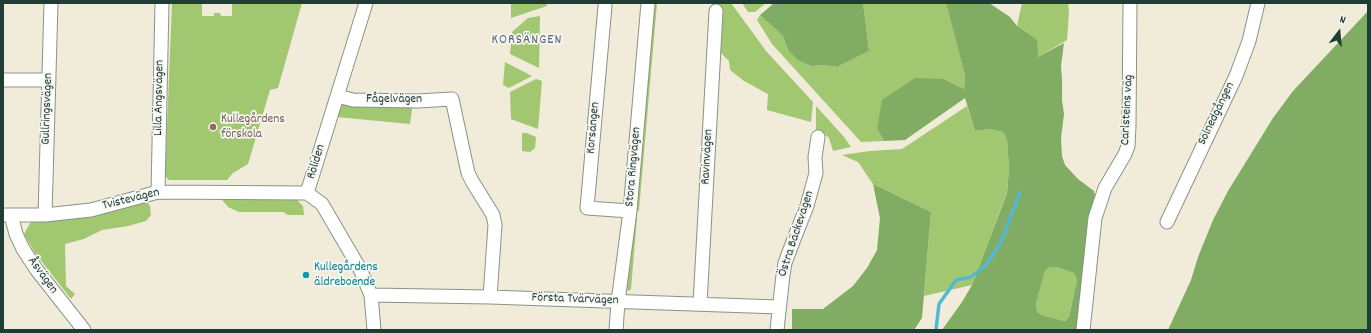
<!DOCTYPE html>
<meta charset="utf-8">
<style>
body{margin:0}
#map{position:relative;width:1371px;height:333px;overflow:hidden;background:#f1ebda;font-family:Dekko,sans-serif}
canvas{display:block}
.frame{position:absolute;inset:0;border:4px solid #1f3d34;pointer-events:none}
.north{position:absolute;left:1319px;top:12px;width:40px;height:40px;-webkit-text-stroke:3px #f6f6f2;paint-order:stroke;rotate:16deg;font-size:11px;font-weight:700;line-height:16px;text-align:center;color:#1f3d34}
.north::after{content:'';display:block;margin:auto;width:14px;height:18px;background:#1f3d34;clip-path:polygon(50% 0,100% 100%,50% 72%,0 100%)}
</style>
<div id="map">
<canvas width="1371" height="333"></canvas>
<div class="frame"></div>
<div class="north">N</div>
</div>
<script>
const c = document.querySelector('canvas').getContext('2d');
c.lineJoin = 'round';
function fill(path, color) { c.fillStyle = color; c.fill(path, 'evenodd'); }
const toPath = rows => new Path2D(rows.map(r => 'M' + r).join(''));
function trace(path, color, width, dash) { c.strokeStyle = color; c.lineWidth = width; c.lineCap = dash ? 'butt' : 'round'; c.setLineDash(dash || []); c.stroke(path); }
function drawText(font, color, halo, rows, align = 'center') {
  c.font = font + ' Dekko,sans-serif'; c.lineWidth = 3.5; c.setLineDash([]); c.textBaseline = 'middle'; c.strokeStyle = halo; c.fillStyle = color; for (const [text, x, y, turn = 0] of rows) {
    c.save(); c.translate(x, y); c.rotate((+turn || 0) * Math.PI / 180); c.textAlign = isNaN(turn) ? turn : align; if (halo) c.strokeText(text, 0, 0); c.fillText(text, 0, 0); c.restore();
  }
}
const green = toPath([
 [172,3,202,3,202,16,214,16,214,13,220,13,221,16,232,16,232,3,302,3,278,88,270,90,248,164,233,173,227,180,169,180,165,176],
 [511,3,547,3,547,6,511,18],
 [654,3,657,3,639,210,637,212,635,211],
 [716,3,731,3,766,51,813,102,811,122,767,110,768,94,744,81,730,70,729,61,718,50],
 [742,3,766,3,755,12,748,12],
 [863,3,946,3,965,76,964,89,944,79,877,129,884,141,861,142,772,44,757,20,760,15,783,36,788,50,812,66,824,65,837,67,869,51],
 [1022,3,1068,3,1069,11,1067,40,1038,57,1017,26],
 [540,16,539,68,510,54,512,32,528,18],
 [505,62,532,76,509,88,503,85],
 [536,79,542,81,538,129,511,119,510,92],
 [413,102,410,124,337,117,341,105,343,103],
 [816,106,844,137,851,147,833,151,829,138,824,133,816,132],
 [967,106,975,131,990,129,1003,132,1007,140,1009,168,1007,192,972,285,924,296,931,212,873,184,858,162,842,155,870,151,902,149],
 [522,133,527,133,536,137,535,148,530,152,522,151],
 [219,196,296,199,303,206,304,215,288,215,283,212,239,212,228,207],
 [140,202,147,202,150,206,151,215,146,221,128,226,102,230,84,239,65,244,66,286,75,294,71,299,35,253,24,234,33,218],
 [635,216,637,218,631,289,629,291,626,288],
 [1050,267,1056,267,1074,273,1077,280,1069,317,1065,321,1043,316,1037,312,1036,304,1045,271]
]);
const forest = toPath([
 [774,3,863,3,869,51,837,67,824,65,812,66,798,60,788,50,783,36,760,15],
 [946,3,989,3,1010,17,1017,26,1037,40,1038,57,1064,43,1061,66,1062,80,1062,100,1064,114,1061,138,1062,156,1065,165,1078,179,1094,191,1095,196,1079,330,942,330,962,302,972,285,1007,193,1009,168,1007,140,1003,132,990,129,975,131,965,98,905,140,884,141,877,129,882,100,915,78,944,79,964,89,965,76],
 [1050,267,1056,267,1074,273,1077,280,1069,317,1065,321,1044,316,1037,312,1036,304,1045,271],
 [1368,11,1368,330,1168,330,1191,280,1198,257,1213,220,1228,191,1273,118,1293,91],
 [873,184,931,212,922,318,914,330,792,330,792,309,823,309,853,286,867,268,877,250,880,218]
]);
const stream = toPath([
 [936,330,939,304,956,280,971,277,986,265,1001,242,1020,192]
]);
const minor = toPath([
 [366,3,307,193,322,204,360,269,371,295,374,330],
 [605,6,587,208,630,211],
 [3,80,49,80],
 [337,96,353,100,418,101,452,99,468,173,472,181,493,215,495,225,490,297],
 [158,192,162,3],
 [3,215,45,215,91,210,158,192,307,193],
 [11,215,16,234,23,249,36,269,84,330],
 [45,215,51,3],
 [1167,222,1236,76,1249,41,1258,3],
 [371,295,490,297,779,307],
 [700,304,716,11],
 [616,330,618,302,630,211,648,3],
 [777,330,783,275,785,263,794,239,807,206,816,173,815,157,818,137],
 [1083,330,1095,218,1105,188,1125,154,1128,146,1129,126,1130,3]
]);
const markers = [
 [213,127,4,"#8d6e63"],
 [306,275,4,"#0f9aa8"]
];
const streetNames = [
 ["Lilla Ängsvägen",160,98,-89],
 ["Fågelvägen",394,100],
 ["Gullringsvägen",48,109,-88],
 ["Carlsteins väg",1128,110,-87],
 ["Solnedgången",1217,114,-64],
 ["Korsängen",594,128,-85],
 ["Ravinvägen",708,157,-87],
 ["Röliden",317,162,-73],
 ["Stora Ringvägen",634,167,-85],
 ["Tvistevägen",131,200,-14],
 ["Östra Bäckevägen",797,234,-72],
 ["Åsvägen",42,276,54],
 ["Första Tvärvägen",575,300,2]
];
const educationNames = [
 ["Kullegårdens",221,120],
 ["förskola",221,135]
];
const cultureNames = [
 ["Kullegårdens",314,268],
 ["äldreboende",314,283]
];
const neighbourhoodNames = [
 ["KORSÄNGEN",527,41]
];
fill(green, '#a2c771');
fill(forest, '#81ac63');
trace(stream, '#53b9d2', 3.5);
trace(minor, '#889487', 15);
trace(minor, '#fff', 13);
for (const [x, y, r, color] of markers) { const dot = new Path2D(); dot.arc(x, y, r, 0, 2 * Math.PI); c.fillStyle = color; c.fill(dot); trace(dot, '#f6f6f2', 1.5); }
drawText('13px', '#1f3d34', '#f6f6f2', streetNames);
drawText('13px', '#785e54', '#f6f6f2', educationNames, 'left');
drawText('13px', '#0d838f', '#f6f6f2', cultureNames, 'left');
c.letterSpacing = '1px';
drawText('14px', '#5a6572', '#f6f6f2', neighbourhoodNames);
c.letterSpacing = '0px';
</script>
